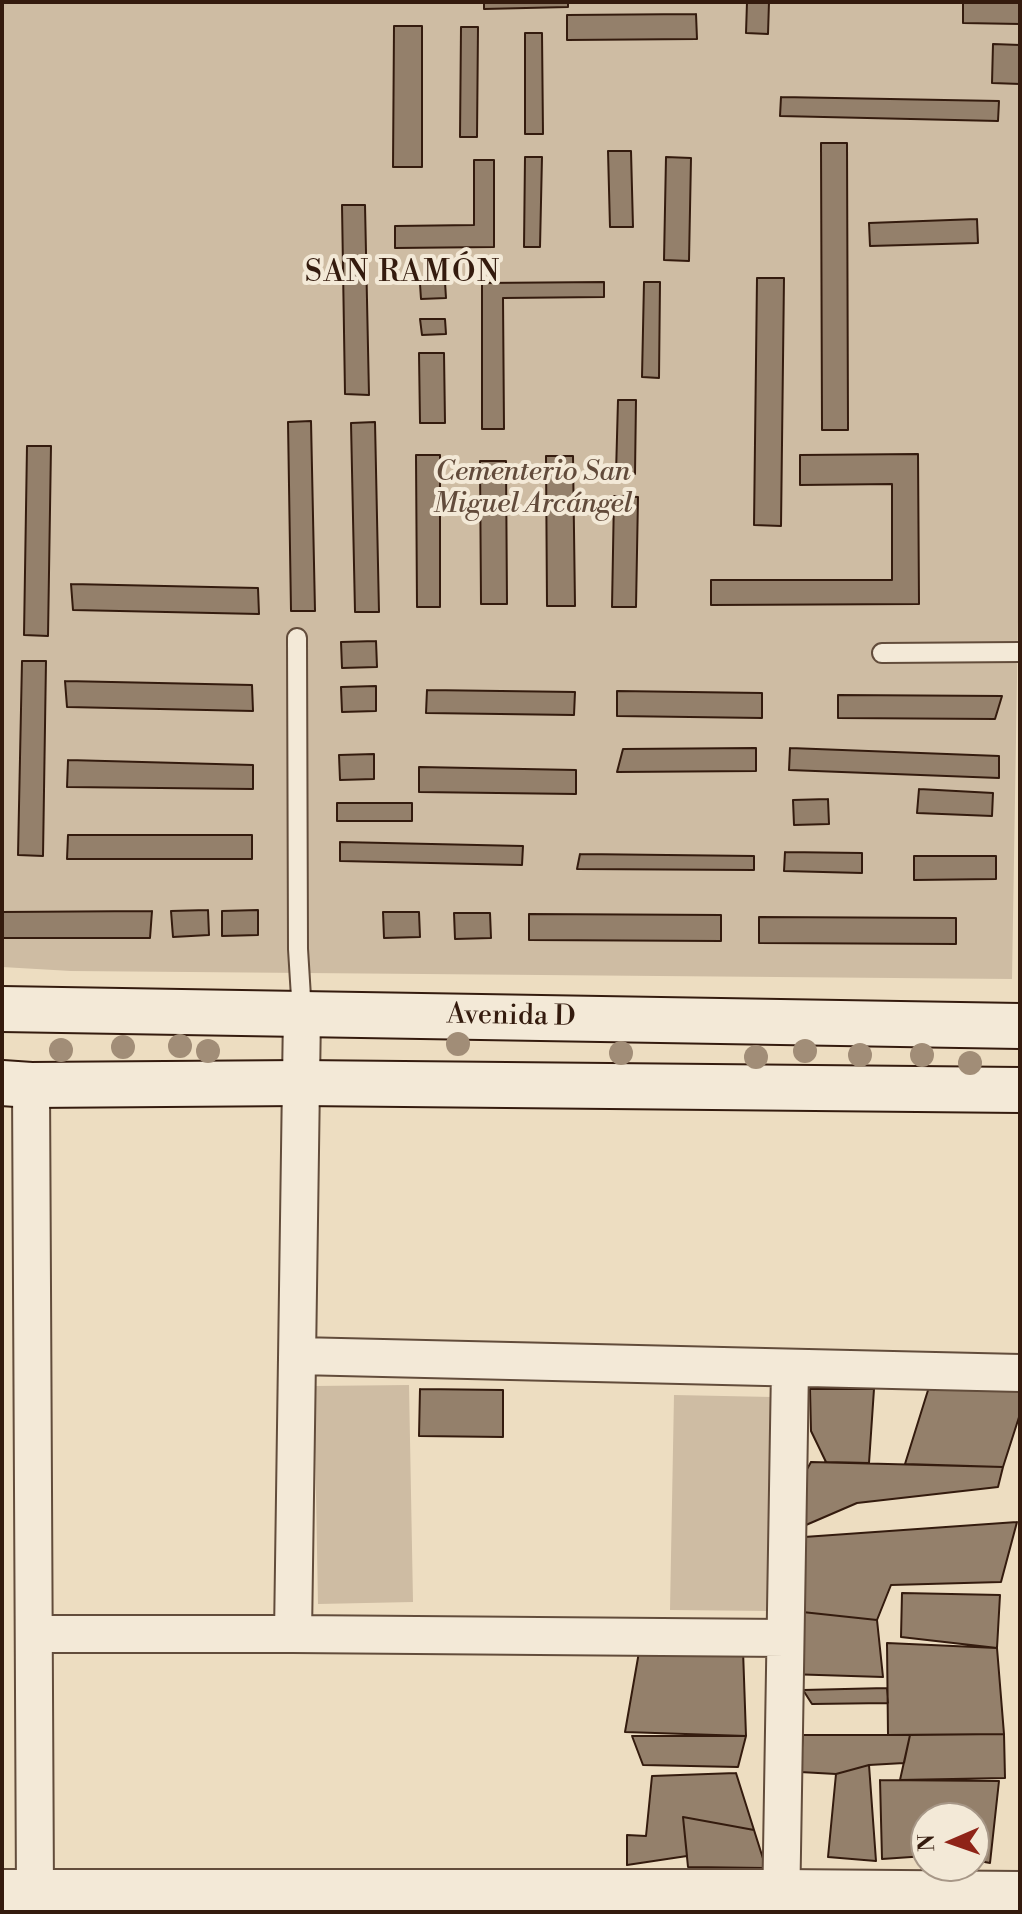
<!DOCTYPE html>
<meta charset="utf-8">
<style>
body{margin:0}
#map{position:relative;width:1022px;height:1914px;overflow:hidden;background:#edddc1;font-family:"Libre Bodoni",serif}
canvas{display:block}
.frame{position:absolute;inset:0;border:4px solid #341b0e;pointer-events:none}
.north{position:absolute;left:910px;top:1802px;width:80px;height:80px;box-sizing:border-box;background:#f3e9d7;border:2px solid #a79787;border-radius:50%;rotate:268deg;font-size:22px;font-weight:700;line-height:32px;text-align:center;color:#341b0e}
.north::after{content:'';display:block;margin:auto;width:28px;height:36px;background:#8f2418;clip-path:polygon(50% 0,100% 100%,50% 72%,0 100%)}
</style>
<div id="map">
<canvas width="1022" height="1914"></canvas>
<div class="frame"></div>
<div class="north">N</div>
</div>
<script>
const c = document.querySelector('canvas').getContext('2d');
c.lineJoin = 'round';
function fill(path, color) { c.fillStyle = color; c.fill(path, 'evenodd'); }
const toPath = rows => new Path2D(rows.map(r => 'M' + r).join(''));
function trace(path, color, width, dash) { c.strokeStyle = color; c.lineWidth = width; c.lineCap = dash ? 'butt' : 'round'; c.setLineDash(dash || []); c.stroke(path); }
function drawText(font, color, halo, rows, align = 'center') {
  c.font = font + ' "Libre Bodoni",serif'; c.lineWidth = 8; c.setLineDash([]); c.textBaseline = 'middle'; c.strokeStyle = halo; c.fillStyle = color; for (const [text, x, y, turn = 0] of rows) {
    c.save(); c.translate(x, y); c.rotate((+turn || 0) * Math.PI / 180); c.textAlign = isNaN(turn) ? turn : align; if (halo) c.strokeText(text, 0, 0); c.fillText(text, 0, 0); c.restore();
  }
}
const green = toPath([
 [2,2,1020,2,1020,499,1012,979,71,971,2,967],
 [409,1385,413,1602,318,1604,314,1386],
 [674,1395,773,1397,770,1611,670,1610]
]);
const building = toPath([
 [484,2,568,2,568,7,484,9,484,2],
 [747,2,769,2,768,34,746,33,747,2],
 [963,2,1020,2,1020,24,963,23,963,2],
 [696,14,697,39,567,40,567,15,696,14],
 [394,26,422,26,422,167,393,167,394,26],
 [461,27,478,27,477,137,460,137,461,27],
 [525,33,542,33,543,134,525,134,525,33],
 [993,44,1020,45,1020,84,992,83,993,44],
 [781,97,999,101,998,121,780,116,781,97],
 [821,143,847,143,848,430,822,430,821,143],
 [608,151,631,151,633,227,610,227,608,151],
 [525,157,542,157,540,247,524,247,525,157],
 [666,157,691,158,689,261,664,260,666,157],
 [474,160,494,160,494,247,395,248,395,226,474,225,474,160],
 [342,205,365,205,369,395,345,394,342,205],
 [977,219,978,243,870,246,869,223,977,219],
 [757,278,784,278,781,526,754,525,757,278],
 [445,282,446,298,421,299,420,284,445,282],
 [604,282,604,297,503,298,504,429,482,429,482,283,604,282],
 [644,282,660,282,659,378,642,377,644,282],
 [420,319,445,319,446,334,422,335,420,319],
 [419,353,444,353,445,423,420,423,419,353],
 [618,400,636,400,635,474,616,474,618,400],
 [311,421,315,611,291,611,288,422,311,421],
 [375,422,379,612,355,612,351,423,375,422],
 [27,446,51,446,48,636,24,635,27,446],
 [918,454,919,604,711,605,711,580,892,580,892,484,800,485,800,455,918,454],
 [416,455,440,455,440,607,417,607,416,455],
 [546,456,573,456,575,606,547,606,546,456],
 [480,461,506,461,507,604,481,604,480,461],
 [614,496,638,497,636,607,612,607,614,496],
 [71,584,258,588,259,614,73,610,71,584],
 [376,641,377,667,342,668,341,642,376,641],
 [22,661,46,661,43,856,18,855,22,661],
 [65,681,252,685,253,711,67,707,65,681],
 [376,686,376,711,342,712,341,687,376,686],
 [427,690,575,692,574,715,426,713,427,690],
 [617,691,762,693,762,718,617,716,617,691],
 [838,695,1002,696,995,719,838,718,838,695],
 [756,748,756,771,617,772,623,749,756,748],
 [790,748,999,756,999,778,789,770,790,748],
 [374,754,374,779,340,780,339,755,374,754],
 [68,760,253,765,253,789,67,787,68,760],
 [419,767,576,770,576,794,419,792,419,767],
 [919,789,993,793,992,816,917,813,919,789],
 [828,799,829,824,794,825,793,800,828,799],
 [337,803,412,803,412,821,337,821,337,803],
 [68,835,252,835,252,859,67,859,68,835],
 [340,842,523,846,522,865,340,861,340,842],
 [785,852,862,853,862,873,784,871,785,852],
 [580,854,754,856,754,870,577,869,580,854],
 [914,856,996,856,996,879,914,880,914,856],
 [208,910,209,935,173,937,171,911,208,910],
 [258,910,258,935,222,936,222,911,258,910],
 [152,911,150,938,2,938,2,912,152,911],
 [383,912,419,912,420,937,384,938,383,912],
 [454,913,490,913,491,938,455,939,454,913],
 [529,914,721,915,721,941,529,940,529,914],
 [759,917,956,918,956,944,759,943,759,917],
 [1020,1385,1020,1414,1003,1467,905,1464,929,1387,1020,1385],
 [420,1389,503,1390,503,1437,419,1436,420,1389],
 [810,1389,874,1389,869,1463,826,1462,811,1431,810,1389],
 [811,1462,1003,1467,998,1487,857,1503,799,1528,801,1480,811,1462],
 [1017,1522,1001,1582,891,1585,877,1620,793,1611,804,1537,1017,1522],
 [902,1593,1000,1595,997,1648,901,1637,902,1593],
 [793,1611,877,1620,883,1677,787,1674,793,1611],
 [887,1643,997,1648,1004,1734,888,1735,887,1643],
 [743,1650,746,1736,625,1732,639,1652,743,1650],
 [887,1688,888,1703,812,1704,803,1690,887,1688],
 [1004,1734,1005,1778,900,1780,910,1735,1004,1734],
 [803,1735,910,1735,904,1763,869,1765,836,1774,800,1772,803,1735],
 [632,1736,746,1736,738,1767,643,1765,632,1736],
 [869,1765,876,1861,828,1857,836,1774,869,1765],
 [736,1773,754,1830,683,1817,687,1856,627,1865,627,1835,646,1836,652,1776,736,1773],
 [880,1780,999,1781,990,1863,974,1860,974,1818,926,1818,926,1856,882,1859,880,1780],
 [683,1817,754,1830,766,1868,688,1867,683,1817]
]);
const service = toPath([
 [297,638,298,949,302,1013],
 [882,653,1020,652]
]);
const minor = toPath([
 [31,1085,35,1892],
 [298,1356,1020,1373],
 [34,1634,293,1634,785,1638],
 [293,1634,302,1013],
 [781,1912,790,1368]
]);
const tertiary = toPath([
 [2,1892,782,1892,1020,1894]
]);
const secondary = toPath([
 [2,1009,1020,1026],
 [2,1083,31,1085,301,1083,1020,1090]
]);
const trees = [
 [458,1044],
 [180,1046],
 [123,1047],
 [61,1050],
 [208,1051],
 [805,1051],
 [621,1053],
 [860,1055],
 [922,1055],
 [756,1057],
 [970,1063]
];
const parkNames = [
 ["Cementerio San",533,473],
 ["Miguel Arcángel",533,505]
];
const streetNames = [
 ["Avenida D",511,1017,1]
];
const neighbourhoodNames = [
 ["SAN RAMÓN",403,274]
];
fill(green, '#cebca3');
fill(building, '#94806b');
trace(building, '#341b0e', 2);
trace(service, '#624c3b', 22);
trace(minor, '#624c3b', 40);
trace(tertiary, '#624c3b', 48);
trace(secondary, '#341b0e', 48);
trace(service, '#f3e9d7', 18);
trace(minor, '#f3e9d7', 36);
trace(tertiary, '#f3e9d7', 44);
trace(secondary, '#f3e9d7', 44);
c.fillStyle = '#a18d77';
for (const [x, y] of trees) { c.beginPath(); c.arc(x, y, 12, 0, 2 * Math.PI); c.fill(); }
drawText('italic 28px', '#624b3b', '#f3e9d7', parkNames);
drawText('28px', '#341b0e', '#f3e9d7', streetNames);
c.letterSpacing = '2px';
drawText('30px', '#341b0e', '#f3e9d7', neighbourhoodNames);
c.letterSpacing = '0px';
</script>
